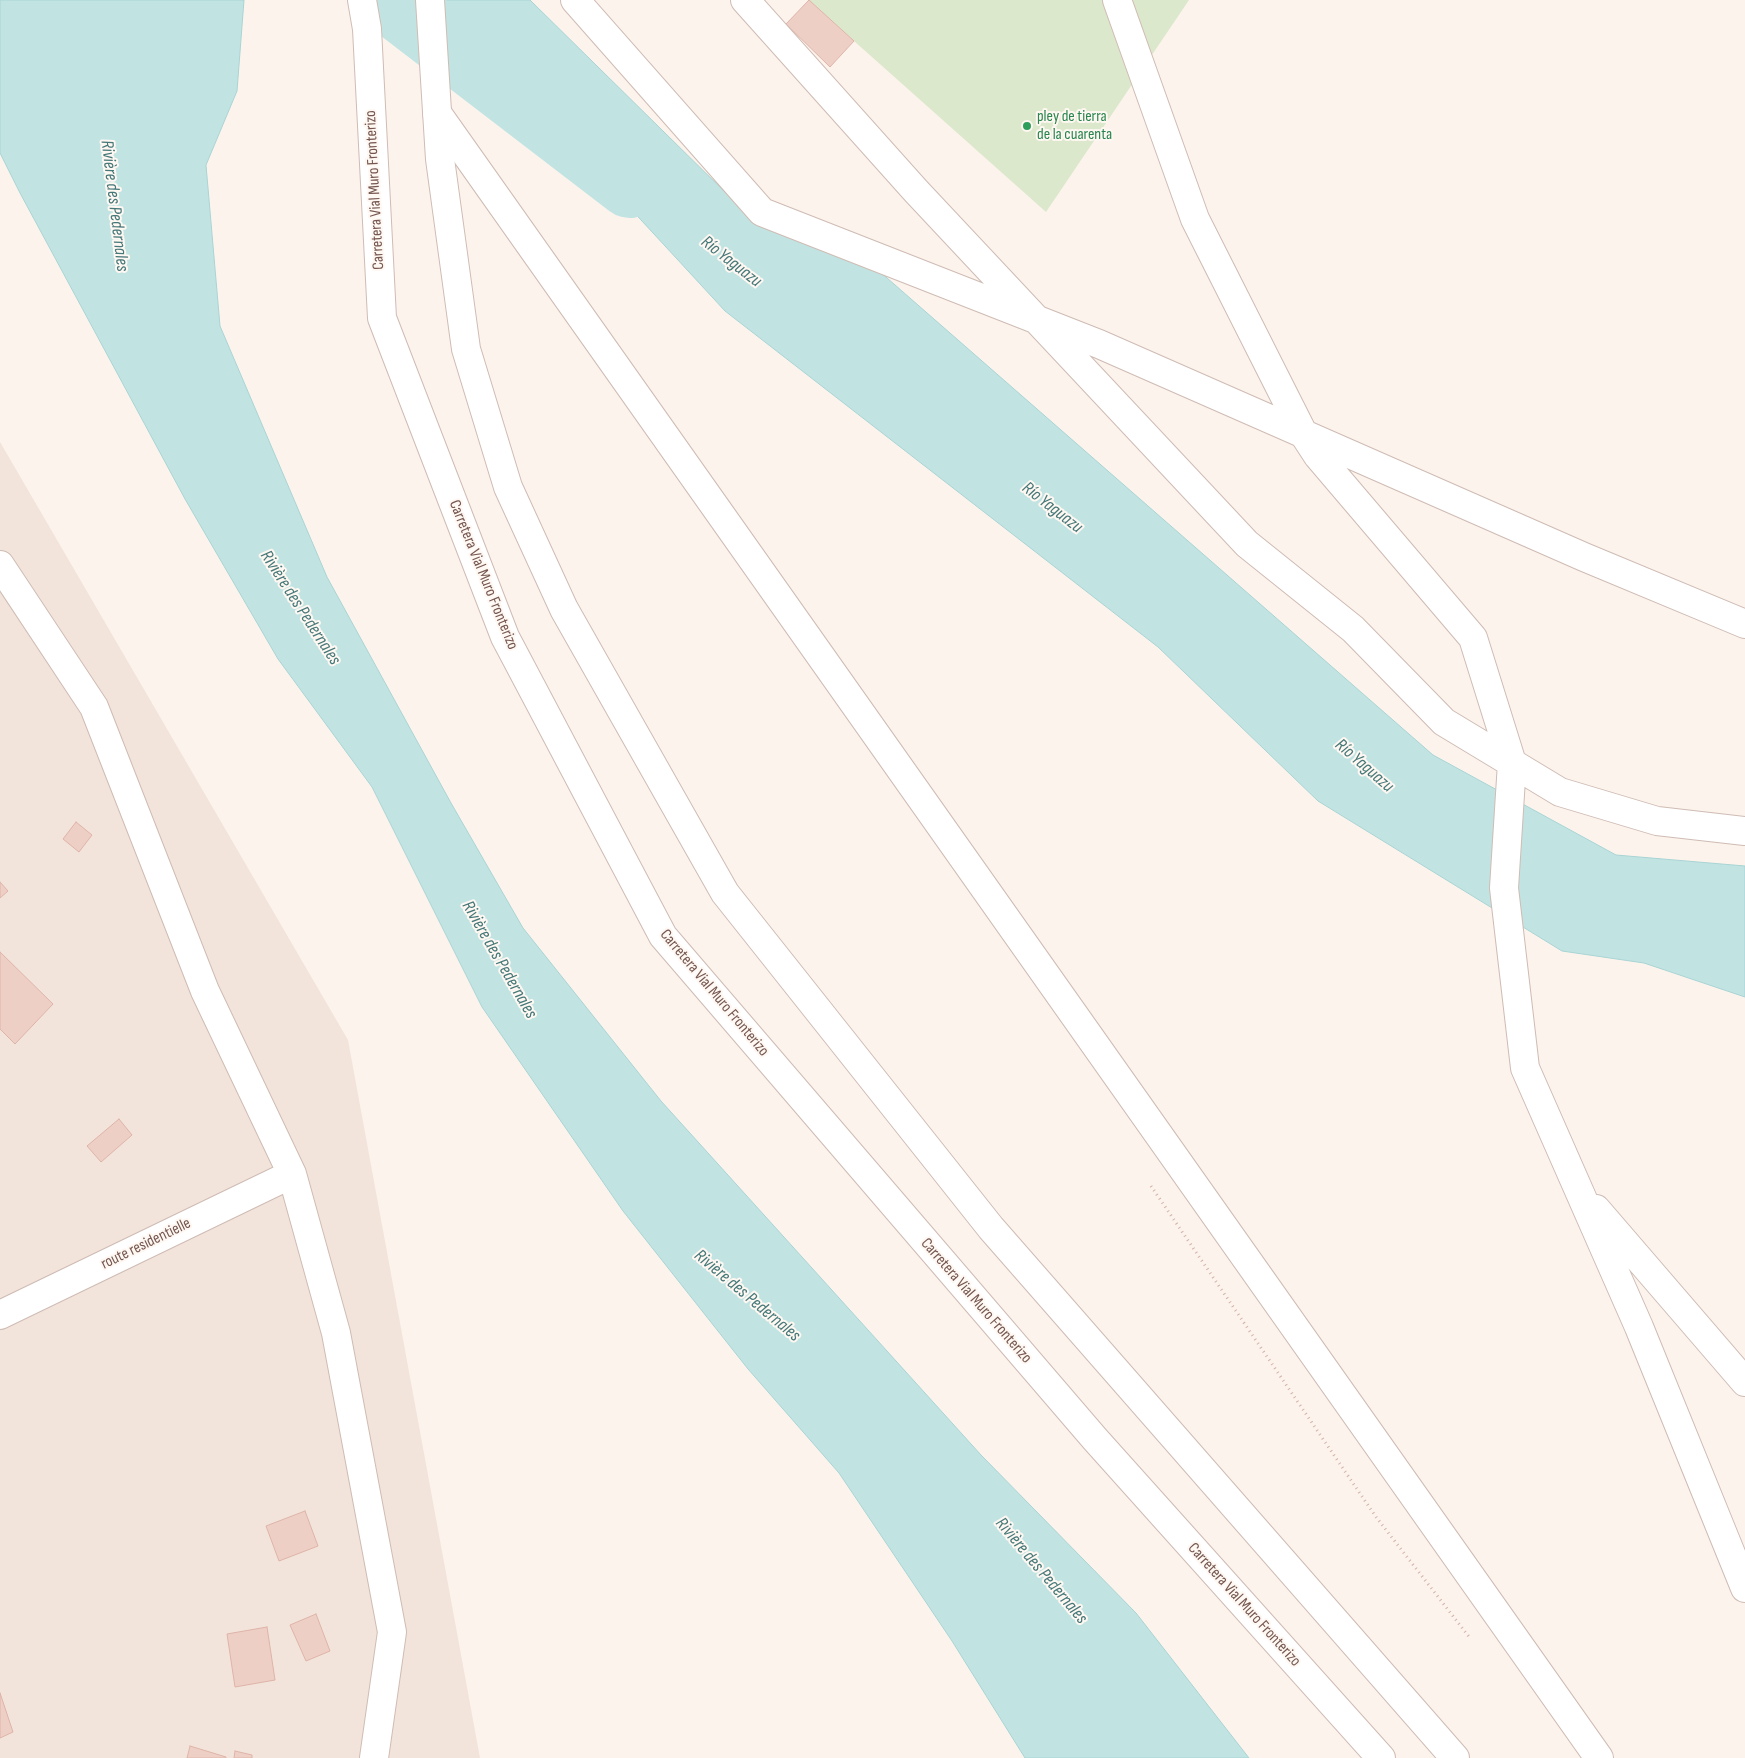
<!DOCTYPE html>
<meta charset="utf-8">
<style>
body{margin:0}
canvas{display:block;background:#fbf3ec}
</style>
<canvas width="1745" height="1758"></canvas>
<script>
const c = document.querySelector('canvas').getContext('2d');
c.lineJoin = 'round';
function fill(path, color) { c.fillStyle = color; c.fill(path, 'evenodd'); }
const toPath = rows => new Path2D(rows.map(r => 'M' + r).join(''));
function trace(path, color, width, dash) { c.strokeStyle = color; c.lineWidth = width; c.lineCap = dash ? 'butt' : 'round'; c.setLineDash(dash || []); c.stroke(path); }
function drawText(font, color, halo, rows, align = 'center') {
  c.font = font + ' "Sofia Sans Condensed",sans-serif'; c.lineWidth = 4; c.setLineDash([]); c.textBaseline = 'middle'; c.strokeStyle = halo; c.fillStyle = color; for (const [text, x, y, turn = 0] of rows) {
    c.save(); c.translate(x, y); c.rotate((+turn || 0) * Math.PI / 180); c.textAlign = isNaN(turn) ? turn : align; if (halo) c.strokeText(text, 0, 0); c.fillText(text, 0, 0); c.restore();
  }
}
const residential = toPath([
 [0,442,348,1040,480,1758,0,1758]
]);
const green = toPath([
 [808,0,1189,0,1046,212]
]);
const water = toPath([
 [0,0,244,0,237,91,206,165,220,326,327,577,451,803,523,928,661,1101,981,1455,1136,1613,1249,1758,1025,1758,952,1641,839,1473,748,1369,623,1211,482,1007,372,787,278,659,185,499,20,193,0,153,0,0],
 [415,0,530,0,729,196,871,264,1433,755,1616,855,1745,866,1745,997,1644,963,1562,951,1318,801,1158,647,725,311,522,91,415,0]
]);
const river = toPath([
 [390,0,630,184]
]);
const building = toPath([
 [809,0,854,41,830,67,786,24,809,0],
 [76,822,92,835,79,852,63,839,76,822],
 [0,882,8,891,0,898,0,882],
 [0,952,53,1004,15,1044,0,1029,0,952],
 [119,1119,132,1135,101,1162,87,1146,119,1119],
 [305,1511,318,1546,279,1561,266,1526,305,1511],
 [316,1614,330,1651,306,1661,290,1625,316,1614],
 [267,1627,275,1680,235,1687,227,1634,267,1627],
 [0,1693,13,1732,0,1738,0,1693],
 [190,1746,226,1757,226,1758,187,1758,190,1746],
 [235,1751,252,1755,252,1758,234,1758,235,1751]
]);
const path = toPath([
 [1151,1186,1376,1517,1470,1638]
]);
const minor = toPath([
 [575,0,762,212,1099,344,1584,557,1745,624],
 [745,0,916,191,1247,544,1353,629,1444,722,1560,792,1657,821,1745,831],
 [1117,0,1195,219,1303,433,1318,456,1473,638,1512,763,1504,888,1525,1068,1639,1327,1745,1588],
 [437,113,1599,1758],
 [0,565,94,707,205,991,292,1174,336,1333,392,1632,374,1758],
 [1596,1209,1745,1382],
 [0,1315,292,1174]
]);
const tertiary = toPath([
 [362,0,367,29,382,318,505,637,663,936,1095,1439,1381,1758],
 [430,0,440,159,466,349,508,487,564,609,725,893,991,1228,1455,1758]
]);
const markers = [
 [1027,126,5,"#2e9e5b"]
];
const leisureNames = [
 ["pley de tierra",1037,117],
 ["de la cuarenta",1037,135]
];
const streetNames = [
 ["Carretera Vial Muro Fronterizo",375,190,-93],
 ["Carretera Vial Muro Fronterizo",483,575,68],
 ["Carretera Vial Muro Fronterizo",714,993,50],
 ["route residentielle",146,1244,-26],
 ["Carretera Vial Muro Fronterizo",976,1301,49],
 ["Carretera Vial Muro Fronterizo",1244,1605,48]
];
const waterNames = [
 ["Rivière des Pedernales",114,206,83],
 ["Río Yaguazu",731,262,38],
 ["Río Yaguazu",1052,508,38],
 ["Rivière des Pedernales",300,608,57],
 ["Río Yaguazu",1364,766,41],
 ["Rivière des Pedernales",499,960,60],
 ["Rivière des Pedernales",747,1296,40],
 ["Rivière des Pedernales",1041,1571,50]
];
fill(residential, '#f2e4db');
fill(green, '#dce8cb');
fill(water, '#c1e4e3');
trace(water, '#a9d4d4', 1);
trace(river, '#c1e4e3', 68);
fill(building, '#eecfc6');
trace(building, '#dfb4a8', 1);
trace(minor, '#cfbcb4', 30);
trace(tertiary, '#cfbcb4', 30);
trace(path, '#d3b2a9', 3, [1, 4]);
trace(minor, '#fff', 28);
trace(tertiary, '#fff', 28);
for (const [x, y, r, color] of markers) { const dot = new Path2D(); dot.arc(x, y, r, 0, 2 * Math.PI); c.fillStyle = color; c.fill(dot); trace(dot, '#fef7f2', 2); }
drawText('16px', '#27864d', '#fef7f2', leisureNames, 'left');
drawText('16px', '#755750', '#fef7f2', streetNames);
drawText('italic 18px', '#457878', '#fef7f2', waterNames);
</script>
